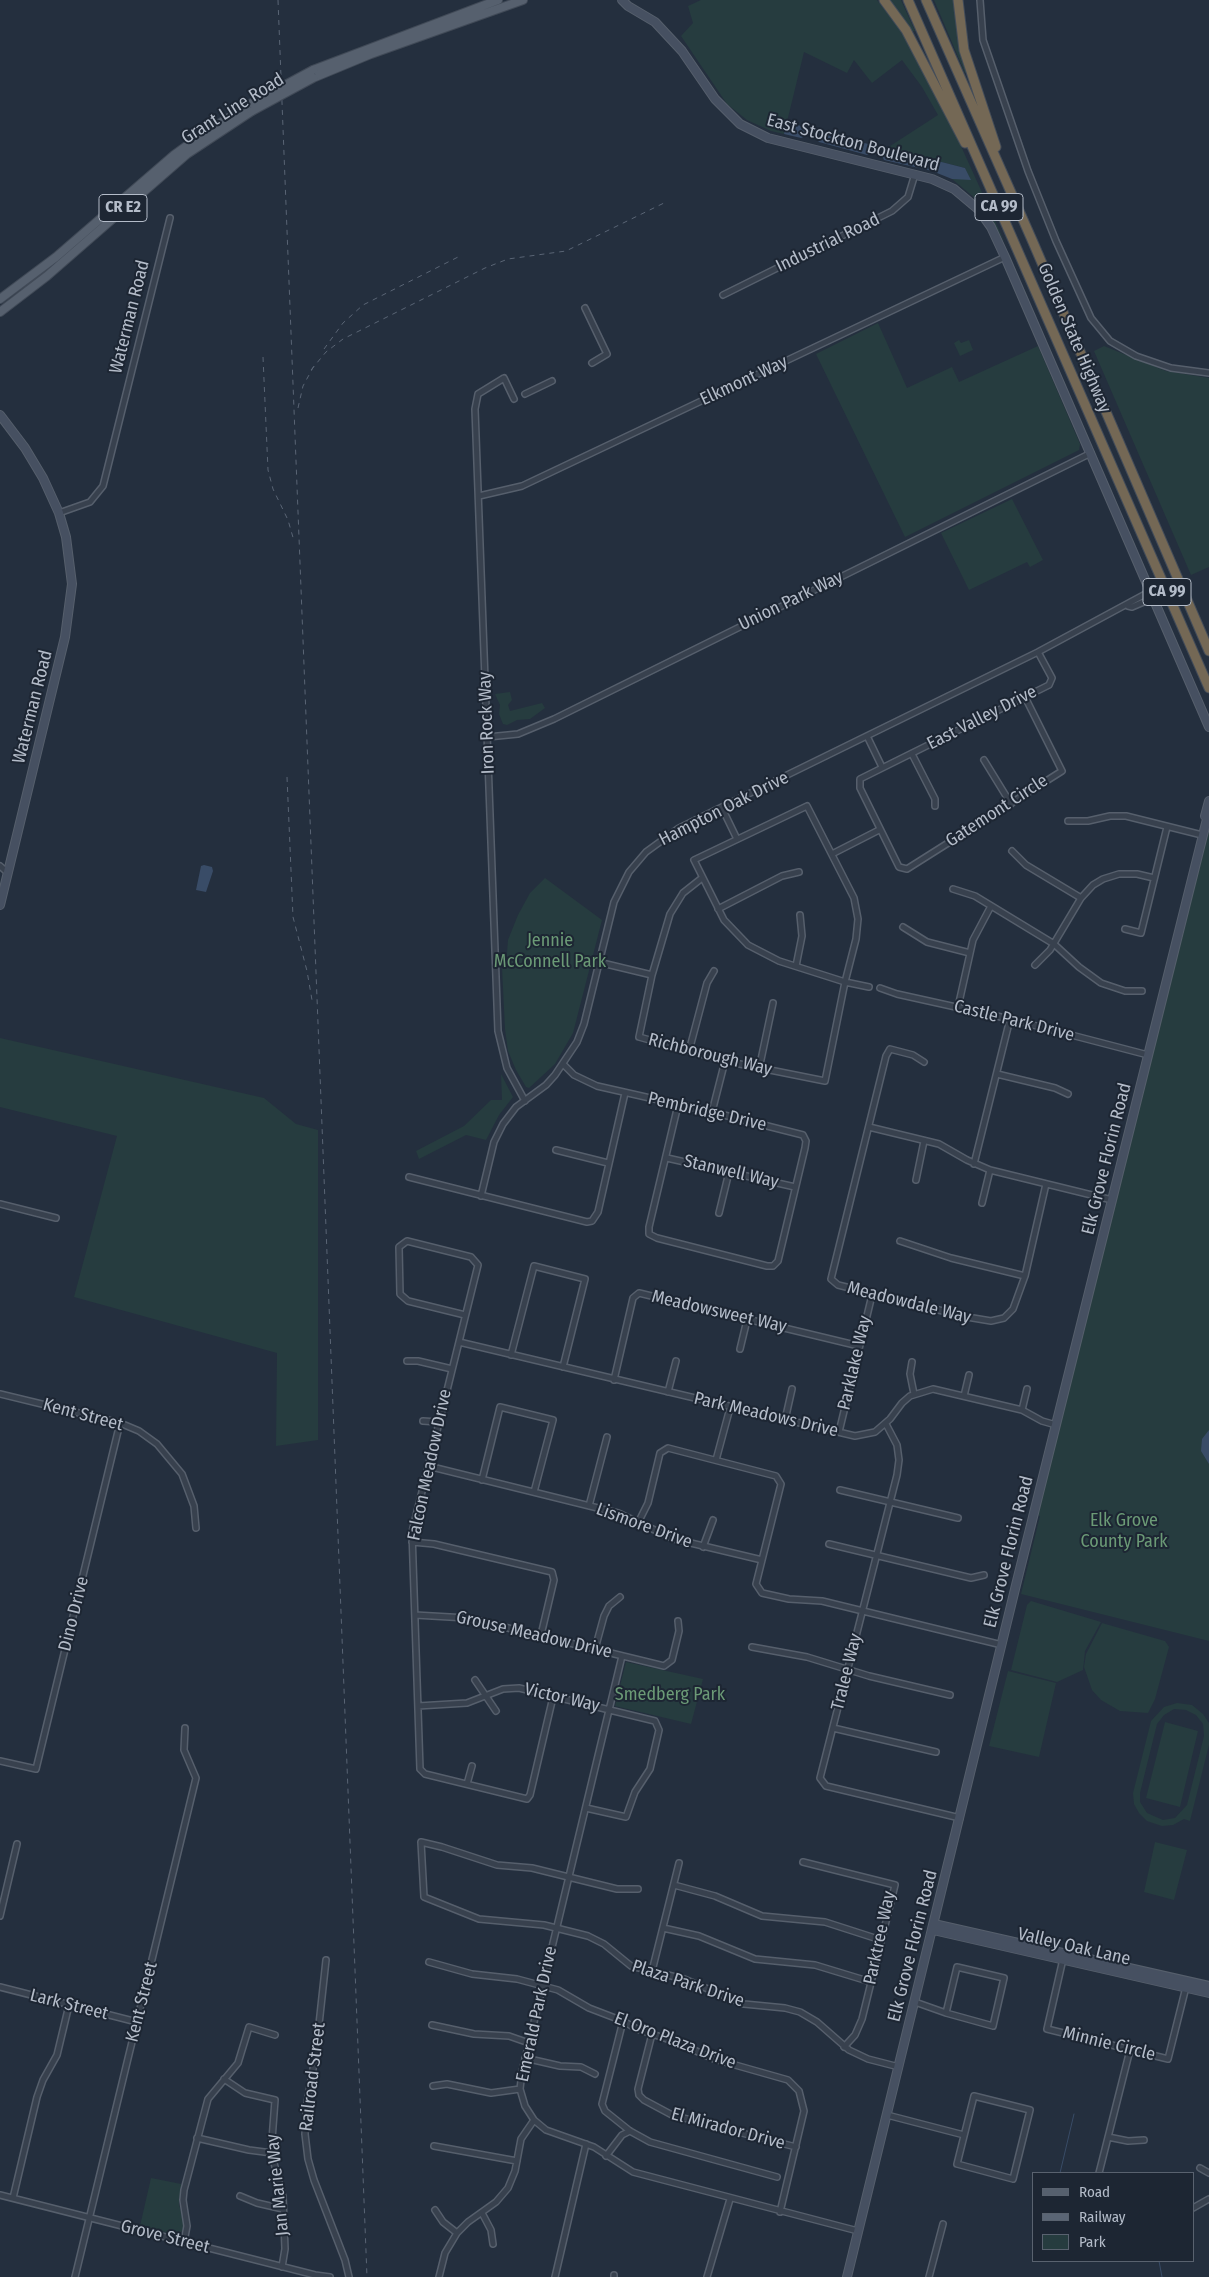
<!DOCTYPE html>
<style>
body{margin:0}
#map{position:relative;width:1209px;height:2277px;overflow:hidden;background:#242f3e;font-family:"Fira Sans Condensed",sans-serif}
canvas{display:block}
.legend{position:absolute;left:1032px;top:2172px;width:162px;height:90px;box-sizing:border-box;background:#1d2633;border:1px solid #59626f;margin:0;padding:6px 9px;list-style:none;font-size:15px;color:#b4bcc9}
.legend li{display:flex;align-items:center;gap:10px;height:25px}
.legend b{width:25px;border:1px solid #59626f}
</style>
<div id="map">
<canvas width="1209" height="2277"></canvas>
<ul class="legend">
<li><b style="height:6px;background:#56606e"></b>Road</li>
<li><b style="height:6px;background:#5a6575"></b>Railway</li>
<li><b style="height:14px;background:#263c3f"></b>Park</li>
</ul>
</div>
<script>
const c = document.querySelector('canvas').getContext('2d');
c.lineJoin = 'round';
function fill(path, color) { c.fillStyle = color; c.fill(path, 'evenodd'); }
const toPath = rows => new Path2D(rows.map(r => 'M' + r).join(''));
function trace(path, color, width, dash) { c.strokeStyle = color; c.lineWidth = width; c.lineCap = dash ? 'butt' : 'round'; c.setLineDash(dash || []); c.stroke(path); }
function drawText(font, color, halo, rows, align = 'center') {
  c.font = font + ' "Fira Sans Condensed",sans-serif'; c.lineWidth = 4; c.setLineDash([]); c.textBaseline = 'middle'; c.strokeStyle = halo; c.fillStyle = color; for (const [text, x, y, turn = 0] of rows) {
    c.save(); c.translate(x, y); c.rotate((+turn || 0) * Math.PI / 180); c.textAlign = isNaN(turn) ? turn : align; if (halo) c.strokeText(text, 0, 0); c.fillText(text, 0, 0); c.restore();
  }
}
const green = toPath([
 [701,0,877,0,900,29,945,111,1005,243,982,204,952,179,970,179,965,168,887,148,938,115,922,87,902,60,872,83,854,60,847,73,804,52,784,134,771,131,747,120,727,104,681,36,693,23,688,6],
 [890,0,901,0,915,31,912,32],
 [934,0,955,0,958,39,967,72,965,73],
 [878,323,907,388,952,367,959,382,1038,346,1080,444,1079,450,905,537,816,354],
 [959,340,961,343,969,340,973,350,960,356,954,343],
 [1104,346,1166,371,1209,378,1209,567,1191,575,1094,351],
 [1012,499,1043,560,1030,567,1027,562,969,590,941,533],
 [510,692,512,700,508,705,510,711,542,703,545,708,530,719,517,720,507,725,503,724,499,714,500,705,495,694],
 [1209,830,1209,1641,1021,1594,1040,1516,1037,1515],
 [545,878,602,920,573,1033,555,1064,529,1088,526,1087,516,1070,508,1051,505,1029,502,968,506,966,508,940,518,915,530,893],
 [0,1038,264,1098,296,1124,318,1130,318,1440,276,1446,277,1353,74,1297,117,1136,0,1107],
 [501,1074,513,1097,499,1115,486,1140,466,1135,419,1159,416,1151,464,1126,491,1100,502,1100],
 [1031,1601,1101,1622,1085,1651,1083,1670,1057,1682,1011,1670,1027,1605],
 [1102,1623,1165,1641,1169,1647,1155,1699,1148,1713,1120,1711,1101,1700,1092,1690,1084,1667,1086,1654],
 [626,1662,703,1679,691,1724,615,1706],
 [1008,1671,1056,1683,1039,1757,989,1746],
 [1177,1703,1192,1705,1203,1714,1209,1723,1209,1745,1190,1821,1184,1819,1173,1825,1162,1826,1147,1821,1139,1813,1134,1804,1133,1793,1151,1721,1164,1707],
 [1174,1709,1186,1710,1196,1715,1203,1724,1204,1736,1187,1805,1175,1818,1163,1820,1147,1813,1140,1802,1140,1793,1157,1724,1164,1715],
 [1165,1722,1198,1731,1180,1807,1146,1798],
 [1155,1842,1187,1850,1174,1900,1144,1892],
 [151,2178,181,2184,179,2204,184,2225,182,2231,177,2235,140,2226]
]);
const water = toPath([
 [787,122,808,128,806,136,801,138,784,134],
 [819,131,872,145,873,152,867,155,819,142,815,137],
 [887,148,965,168,971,180,952,179,932,171,884,160,881,154,883,149],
 [204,865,212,867,213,871,206,892,196,890,201,866],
 [1209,1430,1209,1464,1201,1451,1202,1439]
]);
const stream = toPath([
 [1060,2173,1074,2114],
 [1159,2261,1162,2277]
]);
const street = toPath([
 [980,0,983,40,1028,171,1056,241,1091,318,1110,341,1136,356,1171,368,1209,373],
 [723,295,892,211,908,197,915,174],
 [585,308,607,354,592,363],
 [525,394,552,381],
 [514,399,504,378,478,394,475,409,498,1031,507,1068,525,1101],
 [479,496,522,486,1005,257],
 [59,513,90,502,103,486,170,218],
 [1128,606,1132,607,1153,598],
 [1025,697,1062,771,907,869,899,867,860,788,860,779,1049,685,1052,678,1038,652],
 [867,736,882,767],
 [488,737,518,734,554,719,1091,453],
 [912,754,935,799,935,806],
 [984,760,1011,804],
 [722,808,737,839],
 [1068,821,1088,821,1110,816,1126,816,1202,835],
 [1012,851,1026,865,1081,898],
 [832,854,879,830],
 [0,866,8,873],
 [702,878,683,893,670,914,652,975,639,1037,725,1061,825,1081,845,982,856,939,858,919,854,898,807,806,694,860,724,920,748,945,779,961,845,982,869,987],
 [953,889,975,896,1054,944,1079,967,1101,983,1125,991,1142,991],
 [718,909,782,876,799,872],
 [903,927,927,942,970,953],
 [1125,929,1141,933,1167,827],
 [598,962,652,975],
 [1035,965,1050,950,1081,898,1093,885,1103,879,1119,874,1137,874,1154,878],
 [796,966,802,936,800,915],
 [880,988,897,994,1010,1019,1148,1055],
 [958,1007,973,940,991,906],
 [689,1051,707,983,714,971],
 [924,1062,913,1055,890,1049,886,1056,831,1279,838,1285,967,1317,991,1321,1004,1318,1013,1309,1025,1276,1046,1184],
 [564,1065,574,1075,597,1086,712,1112,803,1135,806,1141,805,1148,778,1261,773,1266,767,1266,657,1238,649,1234,649,1227,678,1105],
 [759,1069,773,1003],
 [997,1074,1055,1088,1068,1094],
 [712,1112,725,1061],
 [869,1127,939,1144,967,1160,990,1170,1112,1200],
 [556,1150,608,1163],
 [667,1158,795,1187],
 [974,1164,1010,1019],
 [409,1177,587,1222,592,1221,598,1212,625,1093],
 [916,1180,924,1141],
 [481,1196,494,1142,503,1124,516,1107,546,1085,555,1075,577,1042,584,1024,614,902,629,872,646,852,679,828,1038,652,1151,591],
 [982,1203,990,1170],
 [0,1204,56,1218],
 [719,1213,729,1172],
 [900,1241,951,1258,1025,1276],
 [465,1315,408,1301,400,1294,399,1247,407,1241,471,1257,478,1265,412,1532,420,1769,425,1774,527,1799,530,1795,553,1697],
 [459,1342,855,1436,875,1432,890,1419,902,1403,910,1396,933,1389,1022,1410,1042,1421,1056,1425],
 [740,1349,747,1320],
 [511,1355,534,1266,585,1279,563,1367],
 [407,1361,418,1361,452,1369],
 [912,1362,910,1374,914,1394],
 [614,1380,633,1298,639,1293,859,1346],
 [668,1392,676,1361],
 [0,1394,120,1423,139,1431,157,1444,182,1474,194,1506,196,1528],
 [964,1396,969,1375],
 [1022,1410,1027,1389],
 [785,1420,792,1389],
 [423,1421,438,1422],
 [886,1424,897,1445,899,1460,897,1475,820,1778,826,1786,960,1818],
 [839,1432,872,1295],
 [716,1460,730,1408],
 [428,1466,618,1513,674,1539,762,1560],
 [482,1480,500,1407,553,1420,534,1492],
 [840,1490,958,1518],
 [589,1506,607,1437],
 [639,1521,648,1503,660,1453,668,1448,776,1476,781,1484,756,1584,762,1593,789,1599,822,1601,1002,1645],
 [412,1542,434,1544,552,1572,554,1580,541,1635],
 [829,1544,971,1578,984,1575],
 [703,1547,713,1520],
 [415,1615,467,1618,664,1666,672,1660,679,1631,678,1621],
 [752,1647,807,1657,869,1676,950,1695],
 [595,1649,604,1616,609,1606,620,1597],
 [622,1656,522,2072,520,2089,525,2106,534,2120,546,2130,594,2147,633,2172,858,2231],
 [475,1680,496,1711],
 [418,1706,467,1703,503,1689,519,1688,655,1721,659,1730,650,1769,635,1792,626,1817,586,1808],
 [833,1728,936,1752],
 [0,1761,36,1769,120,1423],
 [467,1784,472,1766],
 [803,1862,895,1885,862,2019,855,2035,844,2047],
 [674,1885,715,1896,762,1916,825,1922,881,1940],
 [638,1889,617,1889,532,1868,497,1865,442,1847,421,1842,424,1897,479,1919,544,1925,588,1936,604,1944,631,1966,684,1979,744,2004,785,2008,800,2012,817,2022,849,2050,868,2059,899,2067],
 [0,1916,17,1844],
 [663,1928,699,1936,755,1959,815,1965,871,1982],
 [1063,1959,1047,2029,1168,2059,1186,1987],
 [326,1960,316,2052,307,2103,305,2134,308,2159,314,2180,345,2260,349,2277],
 [429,1962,472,1974,517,1979,558,1990,589,2008,623,2021,637,2029,676,2042,714,2059,788,2080,799,2091,804,2111,780,2212],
 [957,1967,1004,1978,993,2026,946,2013,957,1967],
 [652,1971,679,1863],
 [0,1987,137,2022],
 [915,2002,946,2013],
 [623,2021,602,2104,605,2111,630,2131,650,2142,777,2177],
 [432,2025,474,2034,509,2036,529,2043],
 [652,2034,638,2089,639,2095,644,2100,672,2115,796,2147],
 [525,2058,560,2066,581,2067,595,2074],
 [224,2079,245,2093,275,2100,272,2140,274,2163,283,2197,285,2249,282,2267],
 [433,2086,447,2084,491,2093,520,2089],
 [974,2096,1030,2110,1013,2179,957,2164,974,2096],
 [887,2115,964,2135],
 [1108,2137,1128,2141,1144,2140],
 [197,2138,249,2150,272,2153],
 [434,2146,517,2161],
 [606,2156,622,2135,630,2131],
 [1200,2168,1209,2173],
 [1099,2173,1130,2050],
 [0,2195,315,2275,330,2277],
 [240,2196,257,2203,283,2209],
 [13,2198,37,2097,43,2080,57,2055,69,2005],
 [1193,2208,1209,2199],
 [435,2210,443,2222,457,2233],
 [482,2213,491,2230,493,2244],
 [184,2242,187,2226,183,2200,184,2190,208,2099,238,2063,249,2027,275,2035],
 [75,2277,196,1778,184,1750,185,1728],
 [439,2277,445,2253,457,2233,468,2222,496,2202,508,2188,515,2171,521,2139,534,2120],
 [555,2277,586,2144],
 [614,2277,614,2275],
 [707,2277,730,2199],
 [929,2277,943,2224]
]);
const secondary = toPath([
 [622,0,628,6,655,22,682,51,715,99,740,124,768,138,932,179,954,189,979,210,991,227,1005,257,1209,727],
 [0,415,25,448,43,478,59,513,66,537,72,584,65,637,0,905],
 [1205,816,1209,801],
 [934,1924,1209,1986],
 [933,1930,1209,1993],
 [847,2277,1016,1585,1209,811]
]);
const primary = toPath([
 [313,70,498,0],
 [313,78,371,54,523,0],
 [0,299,56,257,174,155,203,134,252,103],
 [0,312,47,276,187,154,252,111]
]);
const highway = toPath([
 [884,0,906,30,965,143],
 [908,0,1209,688],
 [926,0,1032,240,1209,651],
 [958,0,964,50,996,147]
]);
const rail = toPath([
 [278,0,367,2277],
 [324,349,343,323,363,305,462,255],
 [263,357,268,470,273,489,288,520,294,541],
 [311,370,326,352,343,339,485,268,508,259,566,251,664,203],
 [298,408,303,386,315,364],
 [287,777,293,917,307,971,312,1000]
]);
const primaryBridge = toPath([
 [252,103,313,70],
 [252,111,313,78]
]);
const shields = [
 [999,207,48],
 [123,208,48],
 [1167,592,48]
];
const shieldNames = [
 ["CA 99",999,207],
 ["CR E2",123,208],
 ["CA 99",1167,592]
];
const streetNames = [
 ["Grant Line Road",233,109,-32],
 ["East Stockton Boulevard",853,143,15],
 ["Industrial Road",828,243,-26],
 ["Waterman Road",130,317,-76],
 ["Golden State Highway",1074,338,67],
 ["Elkmont Way",744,381,-25],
 ["Union Park Way",791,601,-26],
 ["Waterman Road",33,707,-76],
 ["East Valley Drive",982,718,-27],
 ["Iron Rock Way",487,723,-92],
 ["Hampton Oak Drive",724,809,-27],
 ["Gatemont Circle",997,811,-33],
 ["Castle Park Drive",1014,1021,14],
 ["Richborough Way",710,1055,14],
 ["Pembridge Drive",707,1112,13],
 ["Elk Grove Florin Road",1107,1159,-76],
 ["Stanwell Way",731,1172,13],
 ["Meadowdale Way",909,1303,14],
 ["Meadowsweet Way",719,1312,13],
 ["Parklake Way",855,1363,-77],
 ["Kent Street",83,1415,15],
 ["Park Meadows Drive",766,1415,13],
 ["Falcon Meadow Drive",430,1465,-78],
 ["Lismore Drive",644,1526,20],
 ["Elk Grove Florin Road",1009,1552,-76],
 ["Dino Drive",74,1614,-76],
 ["Grouse Meadow Drive",534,1635,13],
 ["Tralee Way",847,1672,-76],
 ["Victor Way",562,1698,13],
 ["Parktree Way",880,1938,-78],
 ["Elk Grove Florin Road",913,1946,-76],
 ["Valley Oak Lane",1074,1947,13],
 ["Plaza Park Drive",688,1984,18],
 ["Kent Street",142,2002,-76],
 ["Lark Street",69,2005,14],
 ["Emerald Park Drive",537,2014,-78],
 ["El Oro Plaza Drive",675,2041,21],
 ["Minnie Circle",1109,2044,14],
 ["Railroad Street",313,2077,-83],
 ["El Mirador Drive",728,2129,15],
 ["Jan Marie Way",278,2185,-96],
 ["Grove Street",165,2237,14]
];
const parkNames = [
 ["Jennie",550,941],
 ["McConnell Park",550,962],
 ["Elk Grove",1124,1521],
 ["County Park",1124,1542],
 ["Smedberg Park",670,1695]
];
fill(green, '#263c3f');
fill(water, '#394c67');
trace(stream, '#394c67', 1);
trace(street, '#565f6c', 8);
trace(secondary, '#565f6c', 10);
trace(primary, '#414a57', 10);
trace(highway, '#434c59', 11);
trace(street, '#38414e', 5);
trace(secondary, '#465061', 8);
trace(primary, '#56606e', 8);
trace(highway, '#746855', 9);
trace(rail, '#5a6575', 1, [5, 5]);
trace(primaryBridge, '#414a57', 10, []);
trace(primaryBridge, '#56606e', 8);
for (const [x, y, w] of shields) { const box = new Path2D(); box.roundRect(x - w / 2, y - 13.5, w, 27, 4); c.fillStyle = '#1d2633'; c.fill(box); trace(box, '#b4bcc9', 1); }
drawText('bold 16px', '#b4bcc9', null, shieldNames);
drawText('18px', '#b4bcc9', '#1d2633', streetNames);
drawText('18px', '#6b9a76', '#1d2633', parkNames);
</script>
